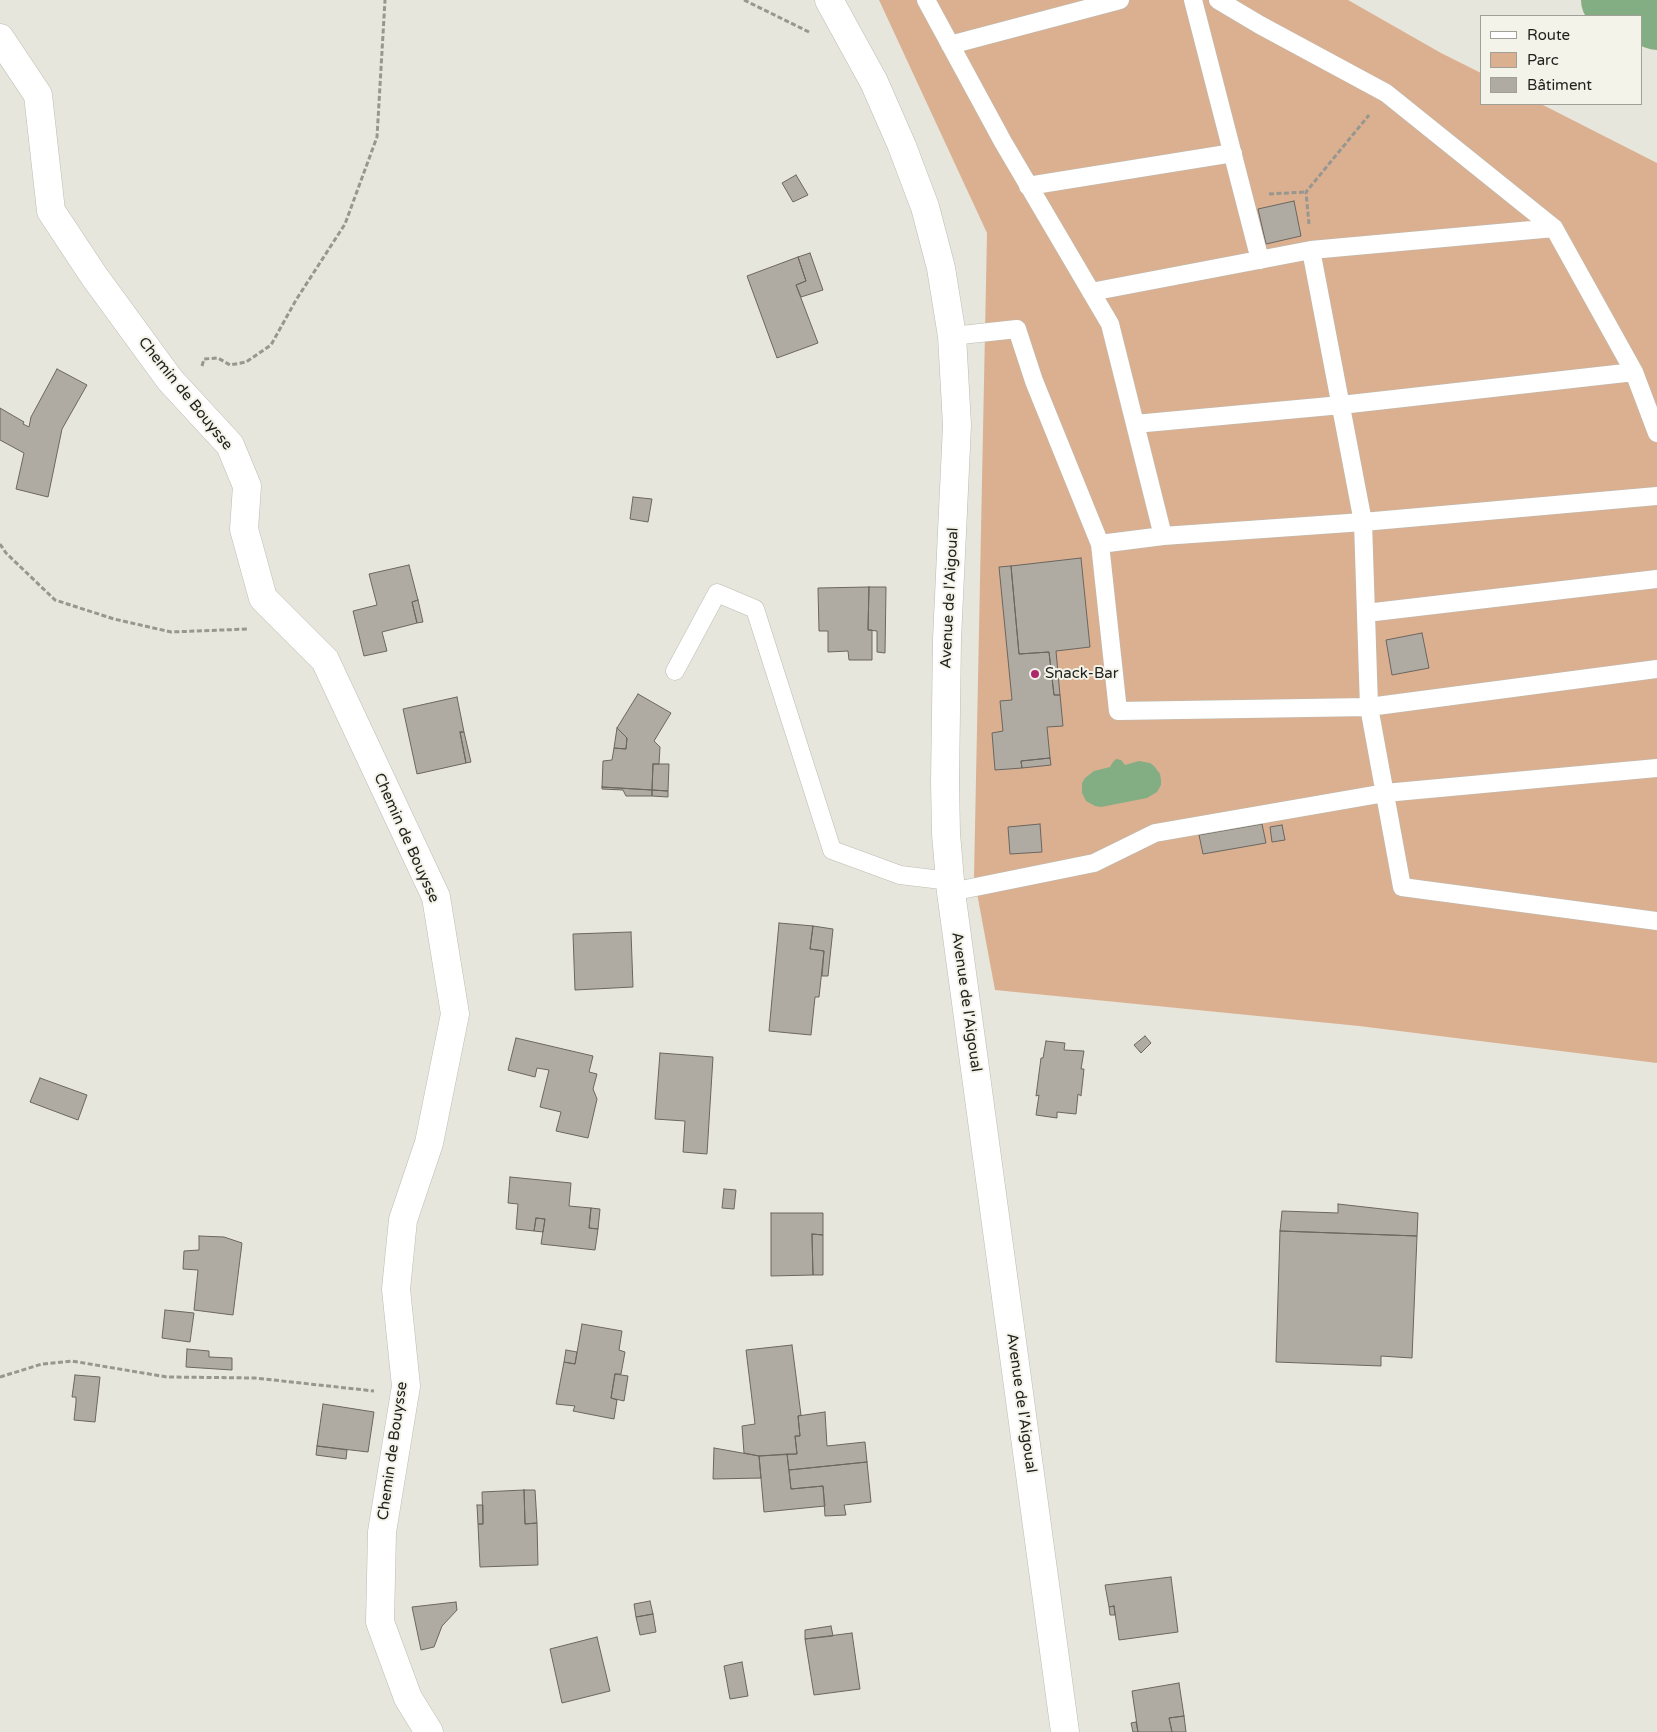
<!DOCTYPE html>
<meta charset="utf-8">
<style>
body{margin:0}
#map{position:relative;width:1657px;height:1732px;overflow:hidden;background:#e7e6dc;font-family:"Varela Round",sans-serif}
canvas{display:block}
.legend{position:absolute;left:1480px;top:15px;width:162px;height:90px;box-sizing:border-box;background:#f4f3e9;border:1px solid #a09f98;margin:0;padding:6px 9px;list-style:none;font-size:15px;color:#21211e}
.legend li{display:flex;align-items:center;gap:10px;height:25px}
.legend b{width:25px;border:1px solid #a09f98}
</style>
<div id="map">
<canvas width="1657" height="1732"></canvas>
<ul class="legend">
<li><b style="height:6px;background:#fff"></b>Route</li>
<li><b style="height:14px;background:#dab091"></b>Parc</li>
<li><b style="height:14px;background:#b0aba2"></b>Bâtiment</li>
</ul>
</div>
<script>
const c = document.querySelector('canvas').getContext('2d');
c.lineJoin = 'round';
function fill(path, color) { c.fillStyle = color; c.fill(path, 'evenodd'); }
const toPath = rows => new Path2D(rows.map(r => 'M' + r).join(''));
function trace(path, color, width, dash) { c.strokeStyle = color; c.lineWidth = width; c.lineCap = dash ? 'butt' : 'round'; c.setLineDash(dash || []); c.stroke(path); }
function drawText(font, color, halo, rows, align = 'center') {
  c.font = font + ' "Varela Round",sans-serif'; c.lineWidth = 4; c.setLineDash([]); c.textBaseline = 'middle'; c.strokeStyle = halo; c.fillStyle = color; for (const [text, x, y, turn = 0] of rows) {
    c.save(); c.translate(x, y); c.rotate((+turn || 0) * Math.PI / 180); c.textAlign = isNaN(turn) ? turn : align; if (halo) c.strokeText(text, 0, 0); c.fillText(text, 0, 0); c.restore();
  }
}
const green = toPath([
 [879,0,1348,0,1441,53,1481,73,1481,104,1541,104,1657,163,1657,1063,1359,1026,995,990,974,877,987,233]
]);
const water = toPath([
 [1116,759,1121,760,1125,765,1139,761,1150,763,1154,766,1160,774,1161,780,1161,785,1157,792,1147,798,1101,807,1095,806,1086,801,1082,793,1082,783,1085,778,1094,771,1110,767,1113,762]
]);
const river = toPath([
 [1612,0,1657,19]
]);
const building = toPath([
 [796,175,808,195,793,202,782,183,796,175],
 [1294,201,1301,236,1266,244,1258,209,1294,201],
 [810,253,823,290,801,297,796,285,806,281,798,257,810,253],
 [798,257,806,281,796,285,818,343,777,358,747,276,798,257],
 [57,369,87,385,62,429,48,497,16,489,24,453,0,440,0,408,24,422,23,424,29,427,31,417,57,369],
 [633,497,652,499,648,522,630,519,633,497],
 [1081,558,1090,647,1056,651,1060,695,1054,695,1049,652,1019,654,1011,566,1081,558],
 [409,565,418,600,412,602,417,623,382,632,387,651,364,656,353,611,377,605,369,574,409,565],
 [1011,566,1019,654,1049,652,1054,695,1060,695,1063,726,1047,727,1050,758,1021,761,1022,768,995,770,992,733,1003,731,1000,701,1012,700,999,567,1011,566],
 [869,587,868,630,872,630,872,660,849,660,848,651,828,652,828,631,819,631,818,588,869,587],
 [869,587,886,587,885,653,877,652,877,631,868,630,869,587],
 [418,600,423,622,417,623,412,602,418,600],
 [1422,633,1429,668,1392,675,1386,640,1422,633],
 [638,694,671,713,654,741,660,747,659,764,653,764,652,790,602,787,603,761,612,760,614,748,626,749,627,738,617,728,638,694],
 [457,697,464,732,460,732,466,763,417,774,403,709,457,697],
 [617,728,627,738,626,749,614,748,617,728],
 [460,732,464,732,471,762,466,763,460,732],
 [1050,758,1051,765,1022,768,1021,761,1050,758],
 [653,764,669,764,668,791,652,790,653,764],
 [602,787,652,790,652,796,626,796,623,790,602,789,602,787],
 [652,790,668,791,668,797,652,796,652,790],
 [1040,824,1042,852,1010,854,1008,827,1040,824],
 [1262,824,1266,843,1203,854,1199,835,1262,824],
 [1282,825,1285,840,1272,842,1270,827,1282,825],
 [779,923,813,926,810,949,824,951,819,997,815,997,811,1035,769,1031,779,923],
 [813,926,833,929,828,976,822,976,824,951,810,949,813,926],
 [631,932,633,987,575,990,573,934,631,932],
 [1145,1036,1151,1043,1141,1053,1134,1045,1145,1036],
 [516,1038,593,1056,589,1072,597,1074,593,1089,597,1099,588,1138,556,1131,561,1112,540,1107,549,1070,537,1068,535,1077,508,1070,516,1038],
 [1046,1041,1065,1043,1064,1050,1084,1051,1081,1069,1084,1069,1081,1096,1078,1094,1076,1114,1057,1112,1057,1118,1036,1115,1039,1095,1036,1096,1041,1058,1043,1058,1046,1041],
 [660,1053,713,1057,707,1154,683,1152,685,1121,655,1119,660,1053],
 [40,1078,87,1095,78,1120,30,1102,40,1078],
 [510,1177,571,1183,569,1206,591,1208,589,1228,598,1229,595,1250,541,1244,545,1219,536,1218,534,1231,516,1229,518,1204,508,1203,510,1177],
 [724,1189,736,1190,734,1209,722,1208,724,1189],
 [1338,1204,1418,1213,1417,1236,1280,1231,1282,1211,1338,1213,1338,1204],
 [591,1208,600,1209,598,1229,589,1228,591,1208],
 [771,1213,823,1213,823,1235,812,1234,813,1275,771,1276,771,1213],
 [536,1218,545,1219,543,1232,534,1231,536,1218],
 [1280,1231,1417,1236,1412,1358,1381,1356,1381,1366,1276,1362,1280,1231],
 [812,1234,823,1235,823,1275,813,1275,812,1234],
 [199,1236,224,1237,242,1243,233,1315,194,1310,198,1270,183,1269,184,1251,199,1250,199,1236],
 [165,1310,194,1313,190,1342,162,1338,165,1310],
 [582,1324,622,1331,619,1350,625,1352,621,1374,615,1374,611,1398,617,1400,614,1419,573,1411,575,1406,556,1404,564,1362,575,1364,582,1324],
 [792,1345,801,1415,798,1416,800,1436,795,1436,797,1454,759,1456,744,1453,742,1426,755,1424,746,1350,792,1345],
 [187,1349,209,1351,209,1357,232,1358,232,1370,186,1367,187,1349],
 [566,1350,577,1352,575,1364,564,1362,566,1350],
 [615,1374,628,1376,624,1401,611,1398,615,1374],
 [75,1375,100,1377,95,1422,74,1420,76,1402,76,1397,72,1397,75,1375],
 [323,1404,374,1412,368,1452,317,1446,323,1404],
 [825,1412,827,1446,865,1442,867,1462,789,1470,787,1454,797,1454,795,1436,800,1436,798,1416,825,1412],
 [317,1446,347,1450,346,1459,316,1455,317,1446],
 [714,1448,759,1456,761,1478,713,1479,714,1448],
 [787,1454,791,1489,823,1486,825,1506,764,1512,759,1456,787,1454],
 [867,1462,871,1502,844,1505,846,1515,825,1516,823,1486,791,1489,789,1470,867,1462],
 [524,1490,535,1490,537,1523,525,1524,524,1490],
 [524,1490,525,1524,537,1523,538,1565,480,1567,478,1524,483,1524,482,1492,524,1490],
 [477,1505,483,1505,483,1524,478,1524,477,1505],
 [1171,1577,1178,1632,1119,1640,1114,1606,1109,1607,1105,1585,1171,1577],
 [650,1601,653,1614,636,1617,634,1604,650,1601],
 [456,1602,457,1610,442,1626,434,1647,421,1650,412,1607,456,1602],
 [1114,1606,1115,1615,1110,1615,1109,1607,1114,1606],
 [653,1614,656,1632,640,1635,636,1617,653,1614],
 [831,1626,833,1636,805,1639,805,1630,831,1626],
 [852,1633,860,1689,814,1695,805,1639,852,1633],
 [597,1637,610,1691,562,1703,550,1649,597,1637],
 [742,1662,748,1696,730,1699,724,1666,742,1662],
 [1179,1683,1184,1716,1169,1718,1172,1732,1138,1732,1132,1691,1179,1683],
 [1184,1716,1186,1732,1172,1732,1169,1718,1184,1716],
 [1136,1722,1138,1732,1133,1732,1131,1723,1136,1722]
]);
const path = toPath([
 [744,0,809,32],
 [1269,194,1306,192],
 [1309,224,1306,192,1369,115],
 [202,366,204,359,218,358,230,365,246,362,271,345,296,300,345,224,377,137,385,0],
 [0,544,6,553,55,600,114,619,171,632,248,629],
 [0,1377,42,1364,72,1361,167,1377,255,1378,374,1391]
]);
const service = toPath([
 [926,0,1003,142,1110,324,1163,536],
 [1193,0,1260,260],
 [1218,0,1260,25,1386,93,1554,228],
 [950,45,1120,0],
 [1028,186,1233,153],
 [1311,250,1554,228,1634,372],
 [1091,292,1311,250,1363,522,1657,496],
 [952,336,1017,329,1034,381,1100,544,1163,536,1363,522,1369,707,1402,887,1657,921],
 [1135,424,1341,405,1634,372,1657,433],
 [1100,544,1118,711,1369,707,1657,669],
 [1366,613,1657,579],
 [675,671,717,593,755,609,832,850,900,875,950,881],
 [951,892,1094,863,1155,833,1385,793,1657,768]
]);
const minor = toPath([
 [0,38,38,95,51,211,94,276,170,380,230,445,247,486,244,529,263,598,325,660,436,897,455,1014,429,1143,403,1220,396,1289,406,1386,382,1532,380,1622,408,1698,429,1732]
]);
const secondary = toPath([
 [829,0,874,82,902,146,925,207,941,268,952,336,957,425,947,639,945,782,946,834,951,892,1065,1732]
]);
const markers = [
 [1035,674,5,"#ad276d"]
];
const streetNames = [
 ["Chemin de Bouysse",185,394,51],
 ["Avenue de l'Aigoual",950,598,-87],
 ["Chemin de Bouysse",406,838,66],
 ["Avenue de l'Aigoual",966,1002,82],
 ["Avenue de l'Aigoual",1021,1403,82],
 ["Chemin de Bouysse",393,1451,-82]
];
const poiNames = [
 ["Snack-Bar",1045,674]
];
fill(green, '#dab091');
fill(water, '#83ad83');
trace(river, '#83ad83', 62);
fill(building, '#b0aba2');
trace(building, '#6b665f', 1);
trace(service, '#bcbbb2', 19);
trace(minor, '#bcbbb2', 29);
trace(secondary, '#bcbbb2', 29);
trace(path, '#979790', 3, [5, 2.5]);
trace(service, '#fff', 18);
trace(minor, '#fff', 28);
trace(secondary, '#fff', 28);
for (const [x, y, r, color] of markers) { const dot = new Path2D(); dot.arc(x, y, r, 0, 2 * Math.PI); c.fillStyle = color; c.fill(dot); trace(dot, '#f4f3e9', 2); }
drawText('15px', '#21211e', '#f4f3e9', streetNames);
drawText('15px', '#21211e', '#f4f3e9', poiNames, 'left');
</script>
